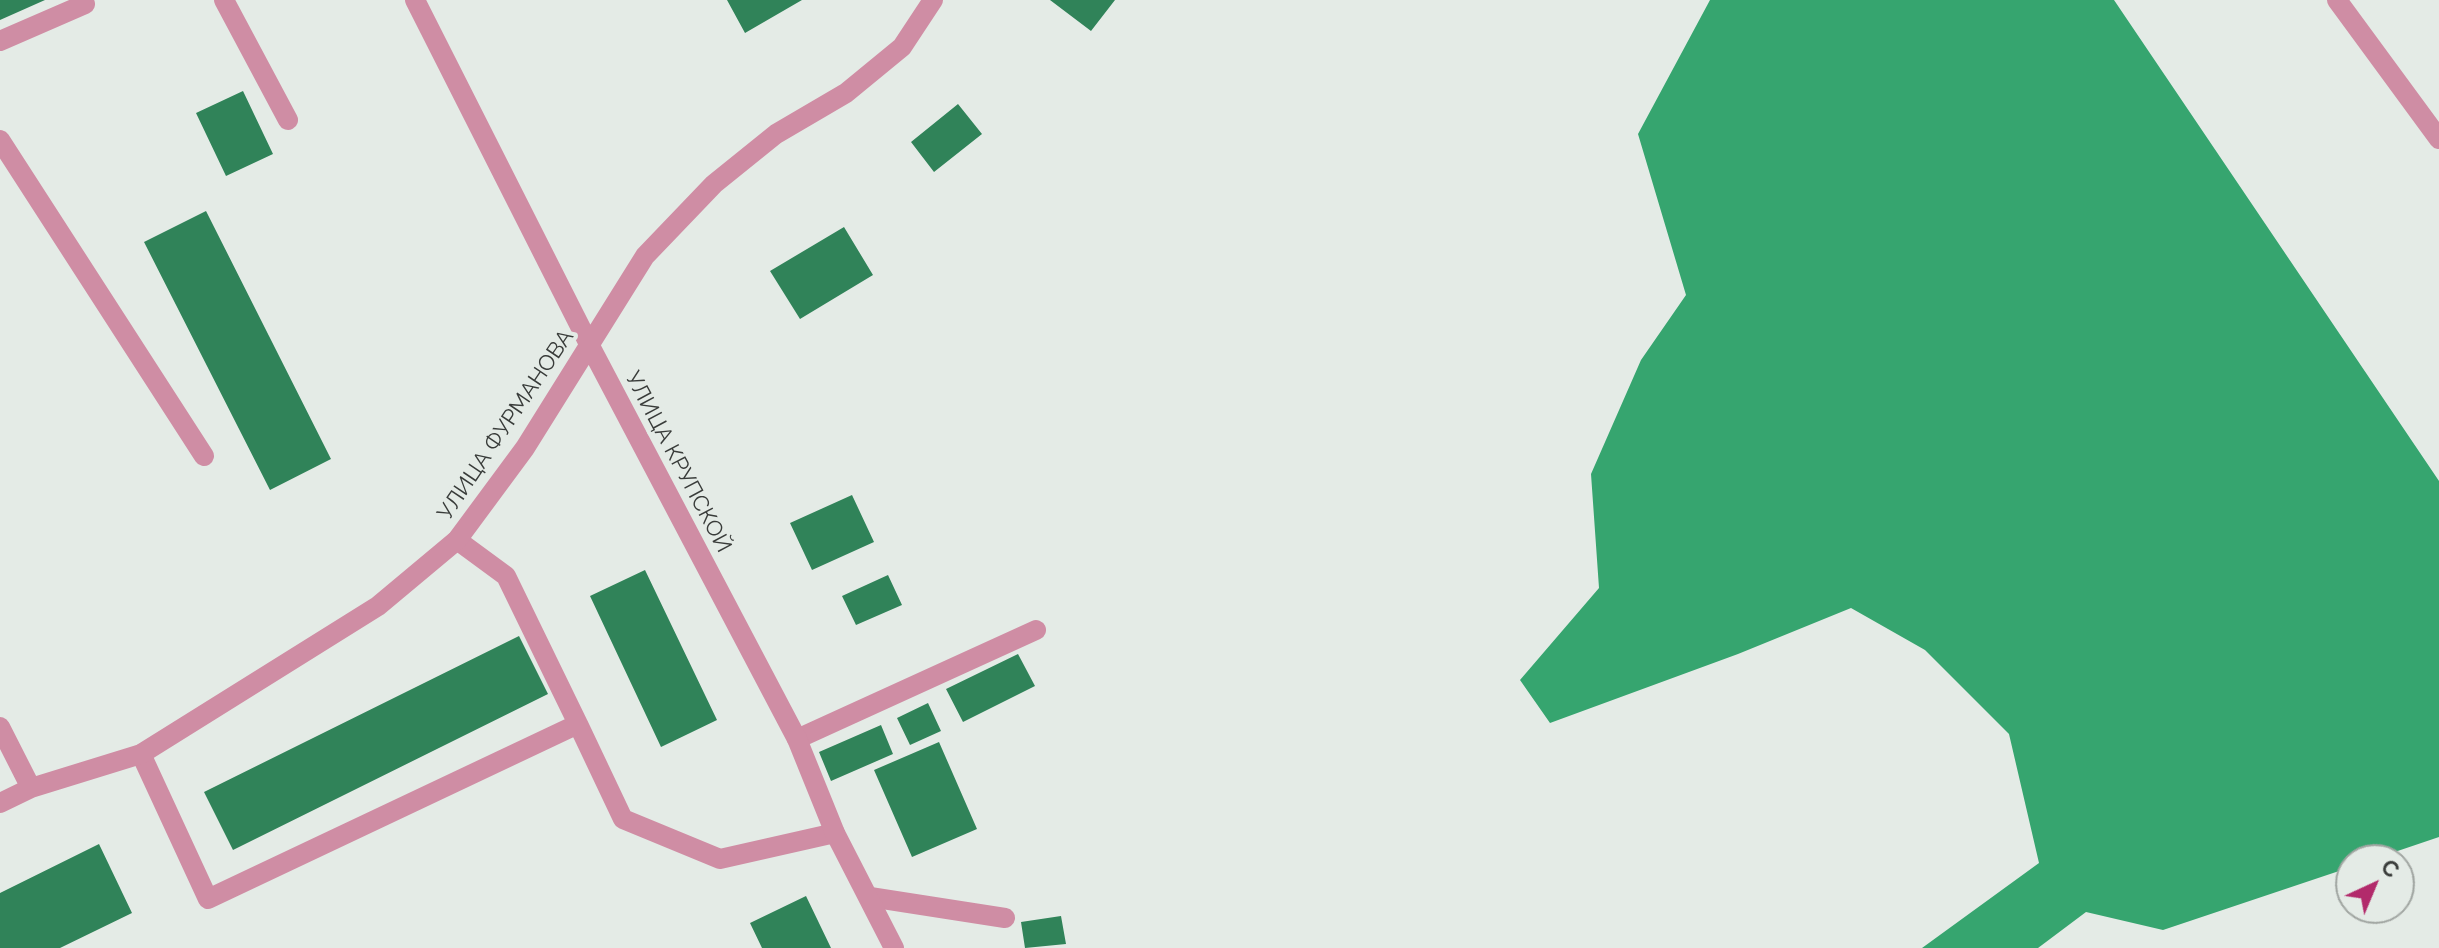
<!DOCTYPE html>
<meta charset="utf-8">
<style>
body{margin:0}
#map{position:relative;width:2439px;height:948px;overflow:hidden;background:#e4ebe6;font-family:Raleway,sans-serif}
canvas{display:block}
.north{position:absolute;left:2335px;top:844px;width:80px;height:80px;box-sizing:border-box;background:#e4ebe6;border:2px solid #a0a5a1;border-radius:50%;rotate:44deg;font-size:22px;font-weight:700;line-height:32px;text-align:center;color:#393c3a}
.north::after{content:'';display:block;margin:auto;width:28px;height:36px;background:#b22a6b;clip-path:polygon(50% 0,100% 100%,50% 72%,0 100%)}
</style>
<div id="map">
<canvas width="2439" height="948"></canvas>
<div class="north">С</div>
</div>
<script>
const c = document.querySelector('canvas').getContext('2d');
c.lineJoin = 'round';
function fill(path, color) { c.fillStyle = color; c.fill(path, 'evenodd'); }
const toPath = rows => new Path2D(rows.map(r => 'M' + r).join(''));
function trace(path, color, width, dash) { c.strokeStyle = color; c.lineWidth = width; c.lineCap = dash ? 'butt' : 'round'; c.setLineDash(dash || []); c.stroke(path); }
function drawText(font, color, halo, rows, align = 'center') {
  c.font = font + ' Raleway,sans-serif'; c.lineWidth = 8; c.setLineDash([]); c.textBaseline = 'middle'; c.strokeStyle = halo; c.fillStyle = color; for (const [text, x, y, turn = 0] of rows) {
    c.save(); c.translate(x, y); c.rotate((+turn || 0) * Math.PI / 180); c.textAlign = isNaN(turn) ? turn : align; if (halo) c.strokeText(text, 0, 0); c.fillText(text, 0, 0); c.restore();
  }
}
const water = toPath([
 [1710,0,2114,0,2439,481,2439,837,2371,860,2351,860,2351,867,2163,930,2086,912,2038,948,1922,948,2039,863,2009,734,1925,650,1851,608,1738,654,1550,723,1520,680,1599,588,1591,474,1641,360,1686,295,1638,134]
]);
const building = toPath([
 [0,0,45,0,0,20],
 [727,0,802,0,745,33],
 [1050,0,1115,0,1091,31],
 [243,91,273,154,226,176,196,113],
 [958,104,982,134,934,172,911,142],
 [206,211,331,459,270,490,144,242],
 [844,227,873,275,800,319,770,271],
 [852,495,874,542,812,570,790,523],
 [645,570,717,720,661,747,590,596],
 [888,575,902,605,856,625,842,596],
 [519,636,548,694,233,850,204,792],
 [1018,654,1035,686,963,722,946,689],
 [928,703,941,731,910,745,897,718],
 [881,725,893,754,831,781,819,752],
 [939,742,977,829,912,857,874,770],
 [99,844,132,913,60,948,0,948,0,893],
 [806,896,831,948,762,948,750,923],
 [1061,916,1066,944,1025,948,1021,922]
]);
const service = toPath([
 [224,0,288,120],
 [0,41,85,4],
 [0,140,204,456],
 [578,724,623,819,720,859,835,833],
 [797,739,1036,630],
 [141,754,208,899,578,724,506,576,457,540],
 [870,897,1005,918]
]);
const minor = toPath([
 [415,0,590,346,797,739,835,833,894,948],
 [2337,0,2439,139],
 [0,727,31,788],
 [0,803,31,788,141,754,378,606,457,540,525,448,645,256,714,184,776,134,846,93,902,47,933,0]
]);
const streetNames = [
 ["УЛИЦА ФУРМАНОВА",506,425,-56],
 ["УЛИЦА КРУПСКОЙ",678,462,62]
];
fill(water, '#36a56f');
fill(building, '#308359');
trace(service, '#cf8da4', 20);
trace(minor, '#cf8da4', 20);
drawText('22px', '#393c3a', '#e4ebe6', streetNames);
</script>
